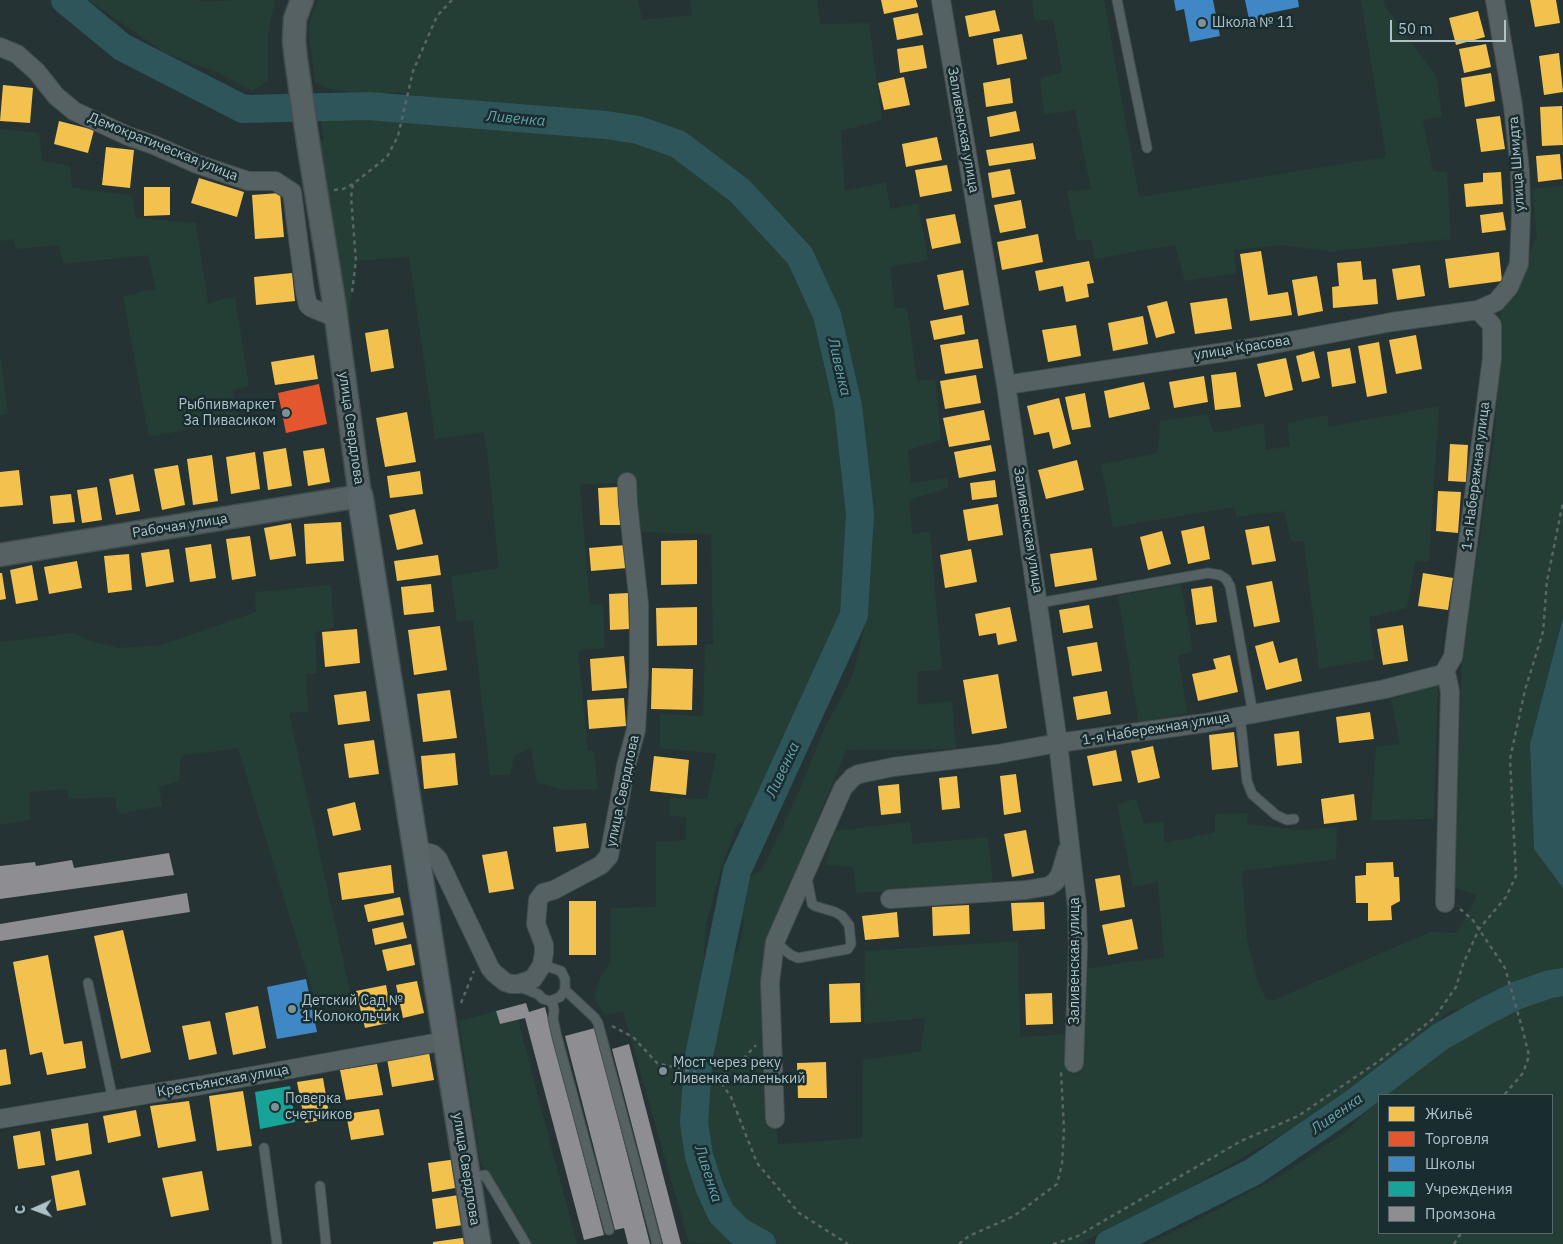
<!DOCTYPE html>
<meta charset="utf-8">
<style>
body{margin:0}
#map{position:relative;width:1563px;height:1244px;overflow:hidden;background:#263335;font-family:"IBM Plex Sans",sans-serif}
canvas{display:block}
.legend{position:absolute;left:1378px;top:1094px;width:175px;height:140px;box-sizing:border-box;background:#192c2f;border:1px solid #55686c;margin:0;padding:6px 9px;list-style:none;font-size:15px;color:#aec3c7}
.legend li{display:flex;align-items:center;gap:10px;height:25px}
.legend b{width:25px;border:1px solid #55686c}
.north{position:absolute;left:10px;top:1184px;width:50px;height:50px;-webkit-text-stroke:4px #192c2f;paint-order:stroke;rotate:268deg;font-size:14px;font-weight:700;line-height:20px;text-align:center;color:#aec3c7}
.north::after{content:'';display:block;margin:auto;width:18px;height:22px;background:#aec3c7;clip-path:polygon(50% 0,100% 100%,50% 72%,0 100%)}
.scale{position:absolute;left:1390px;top:20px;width:116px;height:22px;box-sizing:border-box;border:2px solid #aec3c7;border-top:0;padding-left:6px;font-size:15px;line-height:18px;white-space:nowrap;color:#aec3c7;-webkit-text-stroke:4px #192c2f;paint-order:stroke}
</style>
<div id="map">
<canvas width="1563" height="1244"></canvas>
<ul class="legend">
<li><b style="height:14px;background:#f2c14e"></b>Жильё</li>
<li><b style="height:14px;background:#e4572e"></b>Торговля</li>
<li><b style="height:14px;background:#3f88c5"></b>Школы</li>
<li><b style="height:14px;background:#17a398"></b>Учреждения</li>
<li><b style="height:14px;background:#8d8d92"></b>Промзона</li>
</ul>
<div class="north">С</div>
<div class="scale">50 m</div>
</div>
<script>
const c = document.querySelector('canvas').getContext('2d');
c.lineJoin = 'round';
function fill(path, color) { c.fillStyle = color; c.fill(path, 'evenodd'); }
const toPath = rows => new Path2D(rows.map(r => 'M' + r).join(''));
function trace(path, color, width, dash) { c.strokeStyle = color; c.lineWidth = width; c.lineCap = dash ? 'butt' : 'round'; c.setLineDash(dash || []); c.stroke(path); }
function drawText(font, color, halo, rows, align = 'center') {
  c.font = font + ' "IBM Plex Sans",sans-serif'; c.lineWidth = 5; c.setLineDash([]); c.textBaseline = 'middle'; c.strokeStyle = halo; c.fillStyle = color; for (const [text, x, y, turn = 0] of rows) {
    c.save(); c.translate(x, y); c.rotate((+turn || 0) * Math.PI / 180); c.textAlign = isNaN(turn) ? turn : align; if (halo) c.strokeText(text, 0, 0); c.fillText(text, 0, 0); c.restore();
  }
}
const green = toPath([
 [88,0,196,0,207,2,233,0,275,0,268,34,268,81,252,91,215,71,167,54],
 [319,0,638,0,642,20,692,15,690,0,817,0,820,24,869,23,882,120,841,131,845,191,886,182,890,209,918,203,928,260,890,267,895,309,907,307,917,381,935,379,941,440,908,450,911,483,948,478,948,488,909,500,912,534,930,531,942,669,917,672,918,705,952,701,956,749,846,750,783,904,775,942,775,1119,778,1144,862,1138,863,1060,921,1051,925,1018,864,1024,865,951,1018,941,1020,1037,1085,1033,1084,969,1164,957,1158,882,1133,887,1117,804,1136,799,1144,824,1163,821,1165,843,1215,832,1215,814,1248,813,1247,824,1298,830,1337,827,1336,859,1242,871,1247,940,1260,987,1266,999,1274,1000,1430,932,1457,933,1477,895,1453,887,1462,660,1495,434,1501,309,1516,287,1537,236,1532,189,1563,186,1563,618,1530,744,1534,849,1563,888,1563,972,1491,994,1466,1009,1451,1010,1388,1066,1310,1119,1141,1215,1078,1244,778,1244,741,1221,726,1196,714,1168,705,1132,704,1100,710,1084,709,1070,723,971,738,950,744,925,739,905,739,893,746,878,761,871,794,803,826,725,851,680,869,610,872,532,864,456,857,406,833,307,809,256,767,201,680,138,632,119,565,114,427,99,400,92,371,94,329,89,315,82,308,26,315,6],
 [1032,0,1104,0,1139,197,1386,157,1361,0,1384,0,1384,5,1436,76,1442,117,1423,120,1433,171,1447,172,1451,239,1329,252,1284,245,1234,250,1236,273,1185,281,1175,245,1095,259,1091,239,1077,241,1067,191,1091,189,1075,110,1044,115,1040,79,1062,72,1053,19,1035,21],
 [320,112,335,114,350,120,371,119,394,114,402,117,425,118,485,125,571,130,636,138,679,159,764,227,808,293,832,385,847,472,849,562,843,617,825,666,756,814,737,825,723,863,706,923,702,983,686,1080,686,1116,688,1150,701,1192,720,1230,742,1244,689,1243,623,1011,605,1015,594,998,600,978,610,963,611,908,656,907,656,842,686,840,686,817,669,816,670,798,707,799,717,754,660,748,660,714,703,716,705,645,713,644,711,534,640,532,637,483,627,482,580,485,590,605,603,604,605,648,578,651,588,751,594,751,598,789,566,790,537,783,531,748,514,756,510,775,490,775,473,620,457,622,451,576,499,568,488,458,484,432,435,439,409,257,356,261,348,323,317,141,324,140],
 [0,129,39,133,42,161,70,166,72,187,132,196,136,218,196,223,208,303,235,297,249,386,233,390,238,423,190,429,149,437,123,296,156,289,148,255,63,264,59,245,16,249,13,239,0,241],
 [0,355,8,413,0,415],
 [1439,406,1429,561,1415,562,1407,608,1369,617,1374,659,1319,669,1304,541,1291,541,1284,511,1236,517,1235,507,1113,527,1101,464,1158,453,1160,421,1208,414,1213,433,1264,423,1266,450,1290,446,1287,423,1328,415,1328,427],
 [1181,584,1193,651,1178,656,1187,713,1139,724,1118,596],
 [331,585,334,627,315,632,317,673,306,674,308,711,289,713,352,1001,318,1009,238,748,181,756,179,781,159,787,162,806,118,814,115,797,69,799,67,789,29,792,30,820,0,825,0,642,75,633,87,640,118,648,161,645,256,612,255,592],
 [1438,683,1434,819,1371,820,1376,747,1400,744,1391,699],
 [910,822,913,844,988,837,993,885,856,893,853,867,826,865,834,831],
 [1563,991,1563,1244,1149,1244,1203,1217,1280,1176,1344,1133,1379,1100,1379,1233,1552,1233,1552,1095,1384,1095,1403,1077,1491,1021,1508,1016,1549,993],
 [496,1011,500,1024,518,1020,577,1244,528,1244,480,1160,459,1021]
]);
const water = toPath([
 [1563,618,1563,888,1534,849,1530,744]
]);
const homes = toPath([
 [881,0,916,0,918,7,884,14],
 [1530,0,1556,0,1560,23,1535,27],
 [995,10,1000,31,969,37,965,16],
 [1478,11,1485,37,1456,45,1449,18],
 [918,13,923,35,897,40,893,18],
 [1022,34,1027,59,997,65,993,39],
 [1486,44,1491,67,1464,73,1459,49],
 [923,45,927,68,900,73,897,49],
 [1559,53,1563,92,1544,95,1539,56],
 [1491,73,1495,101,1465,107,1461,78],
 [904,77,910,105,884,110,878,83],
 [1010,78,1013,103,986,107,983,83],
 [3,85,33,88,30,123,0,121],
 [1562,106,1563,145,1542,146,1540,107],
 [1016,111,1020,131,990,137,987,117],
 [1500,116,1505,149,1481,152,1476,119],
 [59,121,94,130,88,153,54,144],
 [937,137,942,160,906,167,902,144],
 [1033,143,1036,159,989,166,986,150],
 [106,147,134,150,130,188,102,185],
 [1560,154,1562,179,1538,182,1536,156],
 [947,165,952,191,920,197,915,170],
 [1010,169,1015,194,992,198,988,173],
 [1501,172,1503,204,1466,207,1464,184,1483,182,1483,173],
 [199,178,244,192,237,217,191,203],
 [144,187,170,187,170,215,144,216],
 [280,193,284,237,255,239,252,195],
 [1021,200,1026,228,1000,233,994,205],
 [1503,212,1506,230,1482,233,1480,215],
 [955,214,961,243,932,249,926,219],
 [1038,234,1043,262,1002,270,997,242],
 [1261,251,1268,295,1288,292,1292,315,1250,321,1240,254],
 [1499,252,1502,281,1449,288,1445,259],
 [1089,261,1094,283,1087,284,1089,297,1066,302,1063,286,1039,291,1035,271],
 [1361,261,1363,280,1376,279,1378,304,1333,308,1332,287,1339,286,1337,263],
 [1420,265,1425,296,1397,300,1392,269],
 [963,270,969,305,944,310,937,275],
 [292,273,295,301,256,305,254,277],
 [1317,276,1323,311,1298,316,1292,280],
 [1227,298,1232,329,1195,334,1190,303],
 [1167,301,1175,333,1156,338,1147,306],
 [962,315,965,334,934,340,930,321],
 [1143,316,1148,344,1113,351,1108,323],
 [1076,325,1081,356,1048,362,1042,330],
 [388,329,394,368,371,372,365,333],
 [1416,335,1422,369,1396,374,1389,340],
 [978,339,983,368,945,374,940,345],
 [1379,342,1387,393,1367,397,1358,346],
 [1350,348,1356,383,1332,387,1327,352],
 [1314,351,1320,378,1302,382,1296,356],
 [314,355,318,379,275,385,271,362],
 [1286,358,1293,390,1265,397,1257,364],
 [1236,372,1241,407,1215,410,1211,375],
 [976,375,981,403,945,409,940,381],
 [1204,376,1208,402,1174,408,1169,382],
 [1144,382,1150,409,1109,418,1104,391],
 [1085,393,1091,427,1072,430,1065,397],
 [1059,398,1071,444,1053,449,1049,432,1034,435,1027,406],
 [984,410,990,440,949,447,943,418],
 [407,412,416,462,385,467,376,418],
 [1450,444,1468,445,1466,482,1448,481],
 [991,445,996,471,959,478,954,452],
 [286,448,292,486,268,490,263,452],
 [324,448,330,482,308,486,303,451],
 [255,452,260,489,231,494,226,457],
 [212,455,218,501,193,505,187,459],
 [1077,460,1084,490,1046,499,1038,470],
 [178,465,185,505,162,510,154,469],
 [19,470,23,505,0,507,0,472],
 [420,471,423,494,390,498,387,476],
 [133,474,140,511,116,515,109,479],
 [995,480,997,497,972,500,970,483],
 [97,487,102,520,82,523,77,490],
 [619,487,620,525,600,525,598,488],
 [1438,491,1461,492,1458,533,1436,531],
 [71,494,75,522,53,524,50,496],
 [998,504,1003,535,968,541,963,510],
 [415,509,423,544,397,550,389,515],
 [341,522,344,561,306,564,304,524],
 [291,523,296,556,270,560,264,528],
 [1204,526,1210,559,1188,564,1181,531],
 [1269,526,1276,561,1252,565,1245,530],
 [1162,531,1171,564,1148,570,1140,537],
 [250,536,256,576,232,580,226,539],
 [697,540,697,584,661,585,661,541],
 [211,544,216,578,190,582,185,548],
 [626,545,627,568,591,571,589,548],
 [1092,548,1097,580,1055,587,1050,554],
 [169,549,174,582,146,587,141,553],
 [971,549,977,582,945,588,940,555],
 [129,554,132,590,108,593,104,556],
 [438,555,441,575,397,581,394,561],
 [77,561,82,588,49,594,44,567],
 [32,565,38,600,16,604,10,570],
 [0,573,2,573,6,599,0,600],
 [1423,573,1453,578,1448,610,1418,606],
 [1272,581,1280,622,1254,627,1246,586],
 [431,584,434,612,404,615,401,587],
 [1212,586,1217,622,1196,625,1191,589],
 [628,593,629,629,610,630,609,594],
 [1089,605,1093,628,1063,633,1059,610],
 [697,607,697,645,657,646,656,608],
 [1010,607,1017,641,998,645,996,633,979,636,975,614],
 [1403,625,1408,661,1383,665,1377,629],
 [440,626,447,670,414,675,408,630],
 [357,629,360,663,325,667,322,632],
 [1273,641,1279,663,1297,658,1302,681,1266,690,1255,646],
 [1097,642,1102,671,1072,676,1067,647],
 [1230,655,1238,692,1198,701,1192,674,1216,669,1213,659],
 [624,656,627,688,592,691,590,659],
 [652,668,693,669,692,710,651,709],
 [998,674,1007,728,972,734,963,680],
 [450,690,457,738,423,742,417,694],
 [366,691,370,721,338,725,334,695],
 [1107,691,1111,714,1077,720,1073,697],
 [624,698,626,726,589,729,587,700],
 [1370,712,1374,739,1339,743,1336,717],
 [1299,731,1302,763,1277,766,1274,734],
 [1234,732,1238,767,1212,770,1209,735],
 [374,740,379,774,349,778,344,744],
 [1153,746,1160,778,1138,783,1131,751],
 [1116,750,1122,781,1093,786,1087,756],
 [455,753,458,785,424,789,421,756],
 [654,756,689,760,686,795,650,791],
 [1016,774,1021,812,1004,815,1000,776],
 [957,776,960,808,942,810,939,778],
 [899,784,901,813,881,815,878,786],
 [1354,794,1357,820,1324,824,1321,799],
 [355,802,361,830,333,836,327,809],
 [586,823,589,848,556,852,553,827],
 [1026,830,1034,873,1012,877,1004,834],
 [507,851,514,889,489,893,482,855],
 [1393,862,1394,877,1399,877,1400,901,1391,906,1392,920,1368,921,1368,903,1356,903,1355,876,1366,875,1366,863],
 [391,865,394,893,342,900,338,873],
 [1120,875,1125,907,1100,911,1095,879],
 [400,897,404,915,368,922,364,905],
 [569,901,596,901,596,955,569,955],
 [1044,902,1045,929,1013,931,1011,903],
 [969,905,970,934,933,936,932,907],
 [897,912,899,937,865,940,862,916],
 [1132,919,1138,949,1108,955,1102,925],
 [403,922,407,938,375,945,372,929],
 [123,930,151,1052,121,1059,94,936],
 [411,944,415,965,387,971,382,950],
 [48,955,64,1044,82,1041,86,1068,47,1075,42,1052,30,1055,13,962],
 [417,981,424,1013,403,1018,396,985],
 [860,983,861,1022,830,1023,829,984],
 [386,985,393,1022,365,1028,356,991],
 [1052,993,1053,1024,1026,1025,1025,994],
 [258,1006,266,1048,233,1055,225,1013],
 [210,1021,217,1054,189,1060,182,1026],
 [6,1049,11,1084,0,1086,0,1050],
 [429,1053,434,1080,392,1087,387,1059],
 [826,1062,827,1098,798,1098,797,1063],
 [377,1064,383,1095,346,1100,340,1070],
 [323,1078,330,1119,305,1123,297,1082],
 [243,1091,252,1146,217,1151,209,1096],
 [189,1101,196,1141,158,1148,150,1106],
 [379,1109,384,1135,351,1140,346,1114],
 [136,1110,141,1136,108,1143,103,1116],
 [88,1123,92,1154,56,1161,51,1129],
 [40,1131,45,1165,18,1169,13,1136],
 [457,1159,461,1187,432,1192,428,1163],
 [79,1170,86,1205,57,1211,51,1176],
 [202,1171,209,1210,171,1217,162,1178],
 [459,1195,463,1225,436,1229,432,1199],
 [469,1237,470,1244,433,1244,433,1242]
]);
const shops = toPath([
 [319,384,327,424,286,433,278,393]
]);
const schools = toPath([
 [1174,0,1213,0,1220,36,1190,42,1184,9,1176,11],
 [1245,0,1298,0,1299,7,1265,14,1266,21,1250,24],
 [306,979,317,1032,277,1039,267,987]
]);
const public = toPath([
 [290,1086,295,1122,260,1129,255,1092]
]);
const industry = toPath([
 [169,853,174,875,0,899,0,866,35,862,36,866,72,860,74,868],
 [187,893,190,912,0,941,0,924],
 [526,1003,529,1012,545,1007,604,1235,584,1240,525,1018,500,1024,496,1011],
 [595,1028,650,1244,628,1244,624,1228,615,1230,565,1036],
 [629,1044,681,1244,663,1244,612,1049]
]);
const river = toPath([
 [65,0,122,47,243,109,368,106,606,125,638,130,678,144,740,191,800,256,827,315,848,406,860,514,854,615,737,871,698,1061,694,1123,699,1156,710,1189,721,1213,739,1231,762,1244],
 [1109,1244,1253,1172,1351,1105,1440,1037,1484,1012,1518,995,1550,984,1563,982]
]);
const path = toPath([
 [334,190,343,189,353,184,387,157,398,136,413,71,437,16,452,0],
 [352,292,356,261,351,197,353,184],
 [1460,909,1472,919,1505,968,1523,1031,1529,1056,1523,1073,1504,1095],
 [461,1003,474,971],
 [612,1026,633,1037,657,1063,718,1078,731,1097,757,1163,799,1213,848,1244],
 [718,1078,743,1059,756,1045],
 [959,1244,969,1236,1014,1216,1057,1184,1062,1164,1064,1129,1061,1072],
 [1053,1244,1076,1237,1241,1141,1298,1116,1379,1061,1434,1018,1456,987,1463,964,1479,929,1506,897,1516,876,1510,759,1525,690,1543,632,1547,581,1563,502],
 [1454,1244,1461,1233]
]);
const service = toPath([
 [1117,0,1147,148],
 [1039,603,1208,573,1220,575,1226,579,1230,586,1253,714],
 [1240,716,1247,781,1252,794,1276,815,1287,820,1294,819],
 [775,942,791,955,798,958,848,949,851,944,849,925,842,916,835,912,815,906,812,904,807,878],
 [540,970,549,967,561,971,565,979,565,990,595,1018,598,1023,657,1244],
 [88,983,113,1100],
 [517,986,538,994,543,999,550,1001,553,1005,554,1010,553,1019,557,1037,609,1230],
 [550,1001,560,997,565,990],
 [264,1148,277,1244],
 [470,1178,485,1175,526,1244],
 [320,1186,326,1244]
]);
const minor = toPath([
 [941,0,1006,385,1058,743,1077,907,1078,948,1074,1063],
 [0,47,17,54,37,72,56,96,74,111,128,136,154,145,197,164,248,181,275,181,292,192,305,292,308,305,312,308,336,318],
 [1006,385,1258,347,1392,322,1478,310,1496,302,1509,287,1519,264,1521,212,1520,171,1513,106,1495,0],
 [1443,674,1447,677,1450,692,1445,903],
 [417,856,420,853,426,852,433,854,438,859,490,968,494,973,505,982,511,984,518,984,533,979,542,965,544,953,544,945,536,924,538,900,543,893,554,890,601,865,609,856,626,766,636,730,639,677,639,604,628,504,627,482],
 [890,899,1026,890,1049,886,1055,882,1060,875,1067,851],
 [0,1119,197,1086,445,1041],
 [775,1119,770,982,775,942,843,788,853,777,859,774,893,767,998,754,1058,743,1205,723,1385,689,1443,674,1453,657,1492,358,1492,325,1478,310]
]);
const tertiary = toPath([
 [0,555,360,496,334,302,308,142,296,59,294,41,295,19,302,0]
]);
const secondary = toPath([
 [360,496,478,1244]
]);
const markers = [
 [1202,23,5,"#7e9194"],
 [286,413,5,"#7e9194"],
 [292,1009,5,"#7e9194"],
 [663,1071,5,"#7e9194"],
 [275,1107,5,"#7e9194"]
];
const poiNames = [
 ["Школа № 11",1212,23],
 ["Рыбпивмаркет",276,405,"right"],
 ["За Пивасиком",276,421,"right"],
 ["Детский Сад №",302,1001],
 ["1 Колокольчик",302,1017],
 ["Мост через реку",673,1063],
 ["Ливенка маленький",673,1079],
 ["Поверка",285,1099],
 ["счетчиков",285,1115]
];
const streetNames = [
 ["Заливенская улица",963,130,80],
 ["Демократическая улица",163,147,22],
 ["улица Шмидта",1517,164,-94],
 ["улица Красова",1242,348,-9],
 ["улица Свердлова",351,428,82],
 ["1-я Набережная улица",1476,476,-83],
 ["Рабочая улица",180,526,-9],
 ["Заливенская улица",1028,530,81],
 ["1-я Набережная улица",1156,729,-9],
 ["улица Свердлова",623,791,-78],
 ["Заливенская улица",1075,961,-90],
 ["Крестьянская улица",223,1081,-10],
 ["улица Свердлова",466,1169,81]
];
const waterNames = [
 ["Ливенка",516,119,5],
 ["Ливенка",839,367,77],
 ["Ливенка",783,770,-65],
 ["Ливенка",1337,1114,-35],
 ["Ливенка",708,1174,72]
];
fill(green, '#253e35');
fill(water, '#2e555a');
fill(homes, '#f2c14e');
fill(shops, '#e4572e');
fill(schools, '#3f88c5');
fill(public, '#17a398');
fill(industry, '#8d8d92');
trace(river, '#2e555a', 28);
trace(service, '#444e4f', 11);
trace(minor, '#444e4f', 20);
trace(tertiary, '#444e4f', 25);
trace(secondary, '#444e4f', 28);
trace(path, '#596566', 2.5, [4, 4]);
trace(service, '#566163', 9);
trace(minor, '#566163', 18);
trace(tertiary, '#566163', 22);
trace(secondary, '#596568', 25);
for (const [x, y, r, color] of markers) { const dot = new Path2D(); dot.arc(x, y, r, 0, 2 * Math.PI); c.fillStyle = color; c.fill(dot); trace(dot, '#192c2f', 2); }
drawText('14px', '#aec3c7', '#192c2f', poiNames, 'left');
drawText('14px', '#aec3c7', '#192c2f', streetNames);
drawText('italic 15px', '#65a1a9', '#192c2f', waterNames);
</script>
